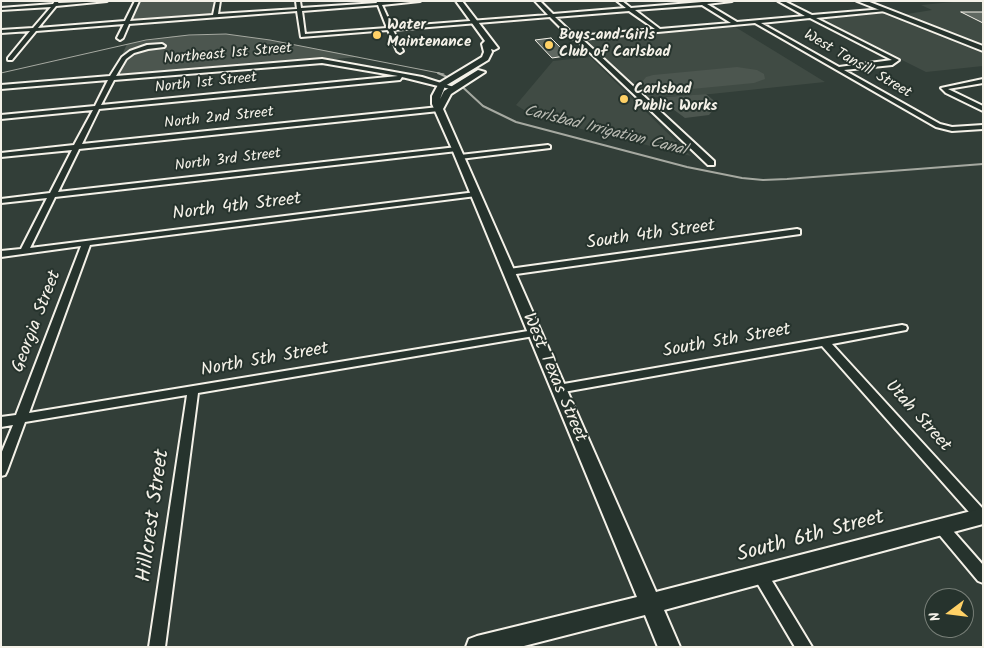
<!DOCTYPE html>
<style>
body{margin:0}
#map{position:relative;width:984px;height:648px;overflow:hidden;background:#323e38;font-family:Kalam,sans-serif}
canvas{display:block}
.frame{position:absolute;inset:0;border:2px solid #f4f1e8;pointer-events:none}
.north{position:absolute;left:924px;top:588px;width:50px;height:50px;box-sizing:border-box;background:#26332d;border:1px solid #787f78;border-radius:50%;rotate:255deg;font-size:14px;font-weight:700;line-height:20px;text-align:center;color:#f4f1e8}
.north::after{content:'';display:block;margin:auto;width:18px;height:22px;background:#ffd166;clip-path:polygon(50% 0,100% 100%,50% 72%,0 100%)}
</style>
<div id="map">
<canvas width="984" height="648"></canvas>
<div class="frame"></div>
<div class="north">N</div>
</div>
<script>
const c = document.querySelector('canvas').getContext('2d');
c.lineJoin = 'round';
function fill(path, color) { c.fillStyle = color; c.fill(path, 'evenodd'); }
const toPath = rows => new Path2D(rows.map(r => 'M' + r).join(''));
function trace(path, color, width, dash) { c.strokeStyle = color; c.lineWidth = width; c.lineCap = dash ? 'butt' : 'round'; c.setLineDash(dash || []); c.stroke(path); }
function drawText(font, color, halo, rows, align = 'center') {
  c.font = font + ' Kalam,sans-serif'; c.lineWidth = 4; c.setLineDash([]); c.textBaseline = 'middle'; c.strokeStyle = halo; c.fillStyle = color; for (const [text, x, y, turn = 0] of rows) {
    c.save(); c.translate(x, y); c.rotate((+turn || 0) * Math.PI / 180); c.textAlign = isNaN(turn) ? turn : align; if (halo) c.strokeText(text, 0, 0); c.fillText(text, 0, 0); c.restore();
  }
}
const built = toPath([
 [963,1,983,1,983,46,942,29,901,15,932,10,921,5],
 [885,12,983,51,983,66,926,72,818,18],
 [732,25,825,82,711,94,642,98,578,38],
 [590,57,691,156,537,118,516,105,553,61]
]);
const green = toPath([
 [137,1,218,1,215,17,127,23],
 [226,34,270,40,360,57,112,77,127,44,174,36],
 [737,67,757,70,764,74,765,79,754,83,671,91,653,90,646,87,642,82,646,77,653,75],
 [706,94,718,104,709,115,685,118,662,101,665,97]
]);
const streamFar1 = toPath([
 [1,73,146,40,189,35,226,34,270,40,444,74]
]);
const stream = toPath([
 [438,73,456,81,483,106,516,122,687,167,742,178,763,180,787,179,983,164]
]);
const building = toPath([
 [961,12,983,12,983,23,961,12],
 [551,38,563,50,559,51,565,56,552,58,535,40,551,38]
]);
const minor = toPath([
 [55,1,59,1,58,3,107,1,56,6,38,28,125,21,135,1,139,1,130,21,213,15,216,1,220,1,218,14,297,9,296,1,300,1,301,8,377,3,376,1,420,1,382,5,392,27,548,15,535,1,540,1,553,14,626,8,617,1,622,1,631,8,702,2,732,1,707,4,737,22,805,16,778,1,784,1,812,15,884,9,886,11,816,18,899,60,892,65,844,70,940,124,952,127,983,125,983,129,952,131,936,127,755,23,582,39,714,161,714,165,708,165,576,39,571,38,550,17,393,30,403,51,400,53,397,51,388,30,301,37,297,11,129,24,123,38,120,40,117,38,124,24,36,31,12,60,8,60,8,58,30,31,1,33,1,30,33,28,51,7,1,10,1,8,53,4,55,1],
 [378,5,387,28,305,34,302,11,378,5],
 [702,5,731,23,660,29,635,10,702,5],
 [629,11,655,29,578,36,575,36,555,17,629,11],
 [810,18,892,60,839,67,761,23,810,18],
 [162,44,165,46,164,47,148,49,134,53,126,59,116,76,322,59,422,77,457,88,454,90,402,77,400,80,99,109,82,144,439,107,442,109,439,111,79,149,58,192,457,147,460,149,457,151,55,197,30,248,476,192,480,194,476,196,90,245,29,413,534,330,539,333,534,336,198,393,165,647,149,647,187,395,25,422,7,471,5,475,1,476,1,454,13,425,1,427,1,417,16,415,81,246,1,257,1,251,21,249,47,198,1,203,1,199,50,193,72,150,1,157,1,153,74,145,93,110,1,119,1,115,95,106,108,80,1,89,1,85,110,76,122,57,130,51,147,45,162,44],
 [322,63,398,76,101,105,114,80,322,63],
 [983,79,983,83,948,89,983,106,983,111,946,93,941,88,983,79],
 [548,145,550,146,550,148,460,159,456,157,460,155,548,145],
 [797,229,800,230,800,234,509,275,504,272,509,269,797,229],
 [902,325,906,326,907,328,906,330,832,344,983,509,983,521,976,520,822,346,558,393,554,392,552,389,554,386,558,385,902,325],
 [942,522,947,524,983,565,983,583,978,581,937,532,935,528,937,524,942,522],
 [761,569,766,571,812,647,795,647,756,581,754,576,756,571,761,569]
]);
const tertiary = toPath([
 [456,1,462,1,498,48,494,50,491,49,492,52,488,60,445,86,440,99,444,91,478,70,485,72,451,94,443,109,656,592,983,508,983,524,664,610,680,647,658,647,645,615,520,647,466,647,469,639,477,636,637,597,452,149,432,104,432,96,439,83,482,57,484,52,482,44,485,41,456,1]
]);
const secondary = toPath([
 [857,1,867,1,983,46,983,51,857,1]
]);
const markers = [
 [377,35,5,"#ffd166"],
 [549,45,5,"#ffd166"],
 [624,99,5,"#ffd166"]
];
const farPoinames = [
 ["Water",387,26],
 ["Maintenance",387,43],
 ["Boys and Girls",559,36],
 ["Club of Carlsbad",559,53],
 ["Carlsbad",634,90],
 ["Public Works",634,107]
];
const farStreetnames = [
 ["Northeast 1st Street",228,55,-5],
 ["West Tansill Street",857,65,30],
 ["North 1st Street",206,84,-6],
 ["North 2nd Street",219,119,-6],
 ["North 3rd Street",228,161,-7]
];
const farWaternames = [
 ["Carlsbad Irrigation Canal",605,132,14]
];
const streetNames = [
 ["North 4th Street",237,208,-7],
 ["South 4th Street",651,236,-8],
 ["Georgia Street",38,322,-69],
 ["South 5th Street",727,342,-10],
 ["North 5th Street",265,361,-10],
 ["West Texas Street",553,378,67],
 ["Utah Street",917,417,48]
];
const nearStreetnames = [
 ["Hillcrest Street",155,516,-82],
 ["South 6th Street",811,538,-15]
];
fill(built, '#404b44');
fill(green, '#4c564f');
trace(streamFar1, '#a6a9a1', 1);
trace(stream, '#a6a9a1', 2);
fill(building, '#5f6861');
trace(building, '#f4f1e8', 1);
trace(minor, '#f4f1e8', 4);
trace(tertiary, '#f4f1e8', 4);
trace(secondary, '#f4f1e8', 4);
fill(minor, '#26332d');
fill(tertiary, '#26332d');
fill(secondary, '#26332d');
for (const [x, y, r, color] of markers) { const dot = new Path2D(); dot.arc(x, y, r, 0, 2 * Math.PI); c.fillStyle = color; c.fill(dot); trace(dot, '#26332d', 2); }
drawText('bold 15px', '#f4f1e8', '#26332d', farPoinames, 'left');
drawText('15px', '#f4f1e8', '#26332d', farStreetnames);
drawText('italic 16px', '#babbb3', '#26332d', farWaternames);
drawText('18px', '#f4f1e8', '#26332d', streetNames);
drawText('21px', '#f4f1e8', '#26332d', nearStreetnames);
</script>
